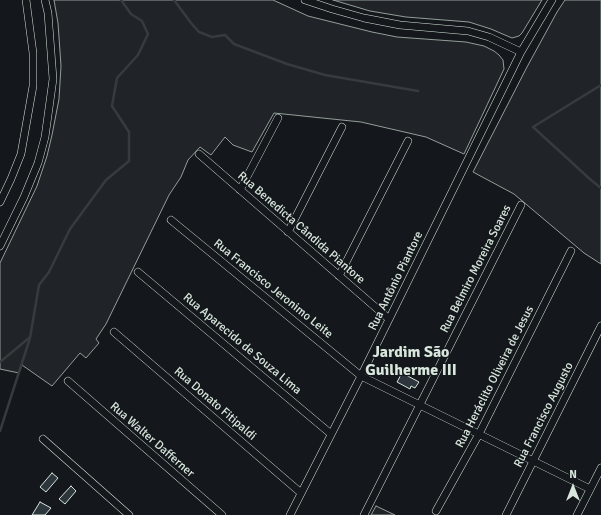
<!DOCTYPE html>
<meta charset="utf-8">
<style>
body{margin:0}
#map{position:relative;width:601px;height:515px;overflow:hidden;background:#14181c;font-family:Signika,sans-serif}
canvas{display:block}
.north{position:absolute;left:553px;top:467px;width:40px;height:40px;-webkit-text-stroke:3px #14181c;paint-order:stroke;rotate:0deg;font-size:11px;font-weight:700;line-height:16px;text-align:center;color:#d8e6dc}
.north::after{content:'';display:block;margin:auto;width:14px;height:18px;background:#d8e6dc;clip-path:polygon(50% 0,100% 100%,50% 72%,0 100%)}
</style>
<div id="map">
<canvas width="601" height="515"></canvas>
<div class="north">N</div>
</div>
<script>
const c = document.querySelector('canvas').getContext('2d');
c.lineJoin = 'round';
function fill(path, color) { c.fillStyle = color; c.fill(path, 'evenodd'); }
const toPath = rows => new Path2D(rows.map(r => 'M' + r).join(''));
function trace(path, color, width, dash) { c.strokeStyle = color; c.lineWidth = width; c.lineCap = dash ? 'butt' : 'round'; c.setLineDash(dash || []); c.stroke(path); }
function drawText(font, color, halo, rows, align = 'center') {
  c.font = font + ' Signika,sans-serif'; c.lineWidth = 3; c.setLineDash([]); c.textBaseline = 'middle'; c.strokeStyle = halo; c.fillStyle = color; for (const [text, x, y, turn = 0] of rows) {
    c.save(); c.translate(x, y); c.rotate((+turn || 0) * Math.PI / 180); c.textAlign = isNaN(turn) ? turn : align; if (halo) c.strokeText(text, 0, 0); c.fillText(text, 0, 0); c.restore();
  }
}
const green = toPath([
 [54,0,273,0,308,16,372,32,397,37,466,42,484,46,494,51,499,55,503,60,504,69,464,154,426,137,361,122,274,113,252,152,233,145,225,137,211,155,200,147,188,160,181,177,169,195,106,324,96,339,99,343,86,358,80,353,52,386,22,365,19,373,0,369,0,263,37,186,47,156,52,135,59,99,61,66,58,23,54,0],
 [333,0,542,0,522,33,519,36,512,38,491,29,469,22,406,17,370,11,333,0],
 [565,0,601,0,601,264,584,253,514,194,473,172,527,67,557,12,565,0],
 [376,506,395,515,371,515,376,506]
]);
const stream = toPath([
 [174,0,191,23,199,32,212,37,225,35,234,44,287,64,325,75,418,91],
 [601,85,533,127,591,180,601,188],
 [0,362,29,338],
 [0,431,30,338,39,285,49,272,70,229,106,180,129,161,129,132,112,106,117,78,138,55,148,34,142,21,131,14,121,0]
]);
const building = toPath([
 [402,373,419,382,415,388,411,386,410,389,397,382,402,373],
 [52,473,58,478,46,492,40,487,52,473],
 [71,486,76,491,65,504,59,499,71,486],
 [40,502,51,508,45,515,32,515,40,502]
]);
const street = toPath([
 [305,0,332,9,364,18,400,25,468,31,489,37,521,52],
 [199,154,389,319],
 [240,190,278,118],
 [0,202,11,179,21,154,33,86,33,53,26,0],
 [171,220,361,376,590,489],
 [288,232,342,127],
 [0,246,24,197,38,163,45,137,53,79,48,13,45,0],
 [138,272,331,434],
 [339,276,408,141],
 [114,332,301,493],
 [68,381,222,515],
 [43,439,129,515],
 [436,511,479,434,571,251],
 [290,515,361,376,521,52,552,0],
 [364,515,521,205],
 [506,515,601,326],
 [577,515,601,468]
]);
const streetNames = [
 ["Rua Benedicta Cândida Piantore",301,228,41],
 ["Rua Belmiro Moreira Soares",476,269,-63],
 ["Rua Antônio Piantore",396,281,-64],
 ["Rua Francisco Jeronimo Leite",273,289,39],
 ["Rua Aparecido de Souza Lima",242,344,40],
 ["Rua Heráclito Oliveira de Jesus",495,377,-63],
 ["Rua Donato Fitipaldi",215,404,41],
 ["Rua Francisco Augusto",544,415,-63],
 ["Rua Walter Dafferner",152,440,41]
];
const districtNames = [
 ["Jardim São",411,353],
 ["Guilherme III",411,371]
];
fill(green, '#202428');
trace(green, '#939e99', 1);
trace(stream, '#363b3e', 2.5);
fill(building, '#2c363c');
trace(building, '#d8e6dc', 1);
trace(street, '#d8e6dc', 8);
trace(street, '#14181c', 7);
drawText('12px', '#d8e6dc', '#14181c', streetNames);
drawText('bold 16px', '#d8e6dc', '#14181c', districtNames);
</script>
